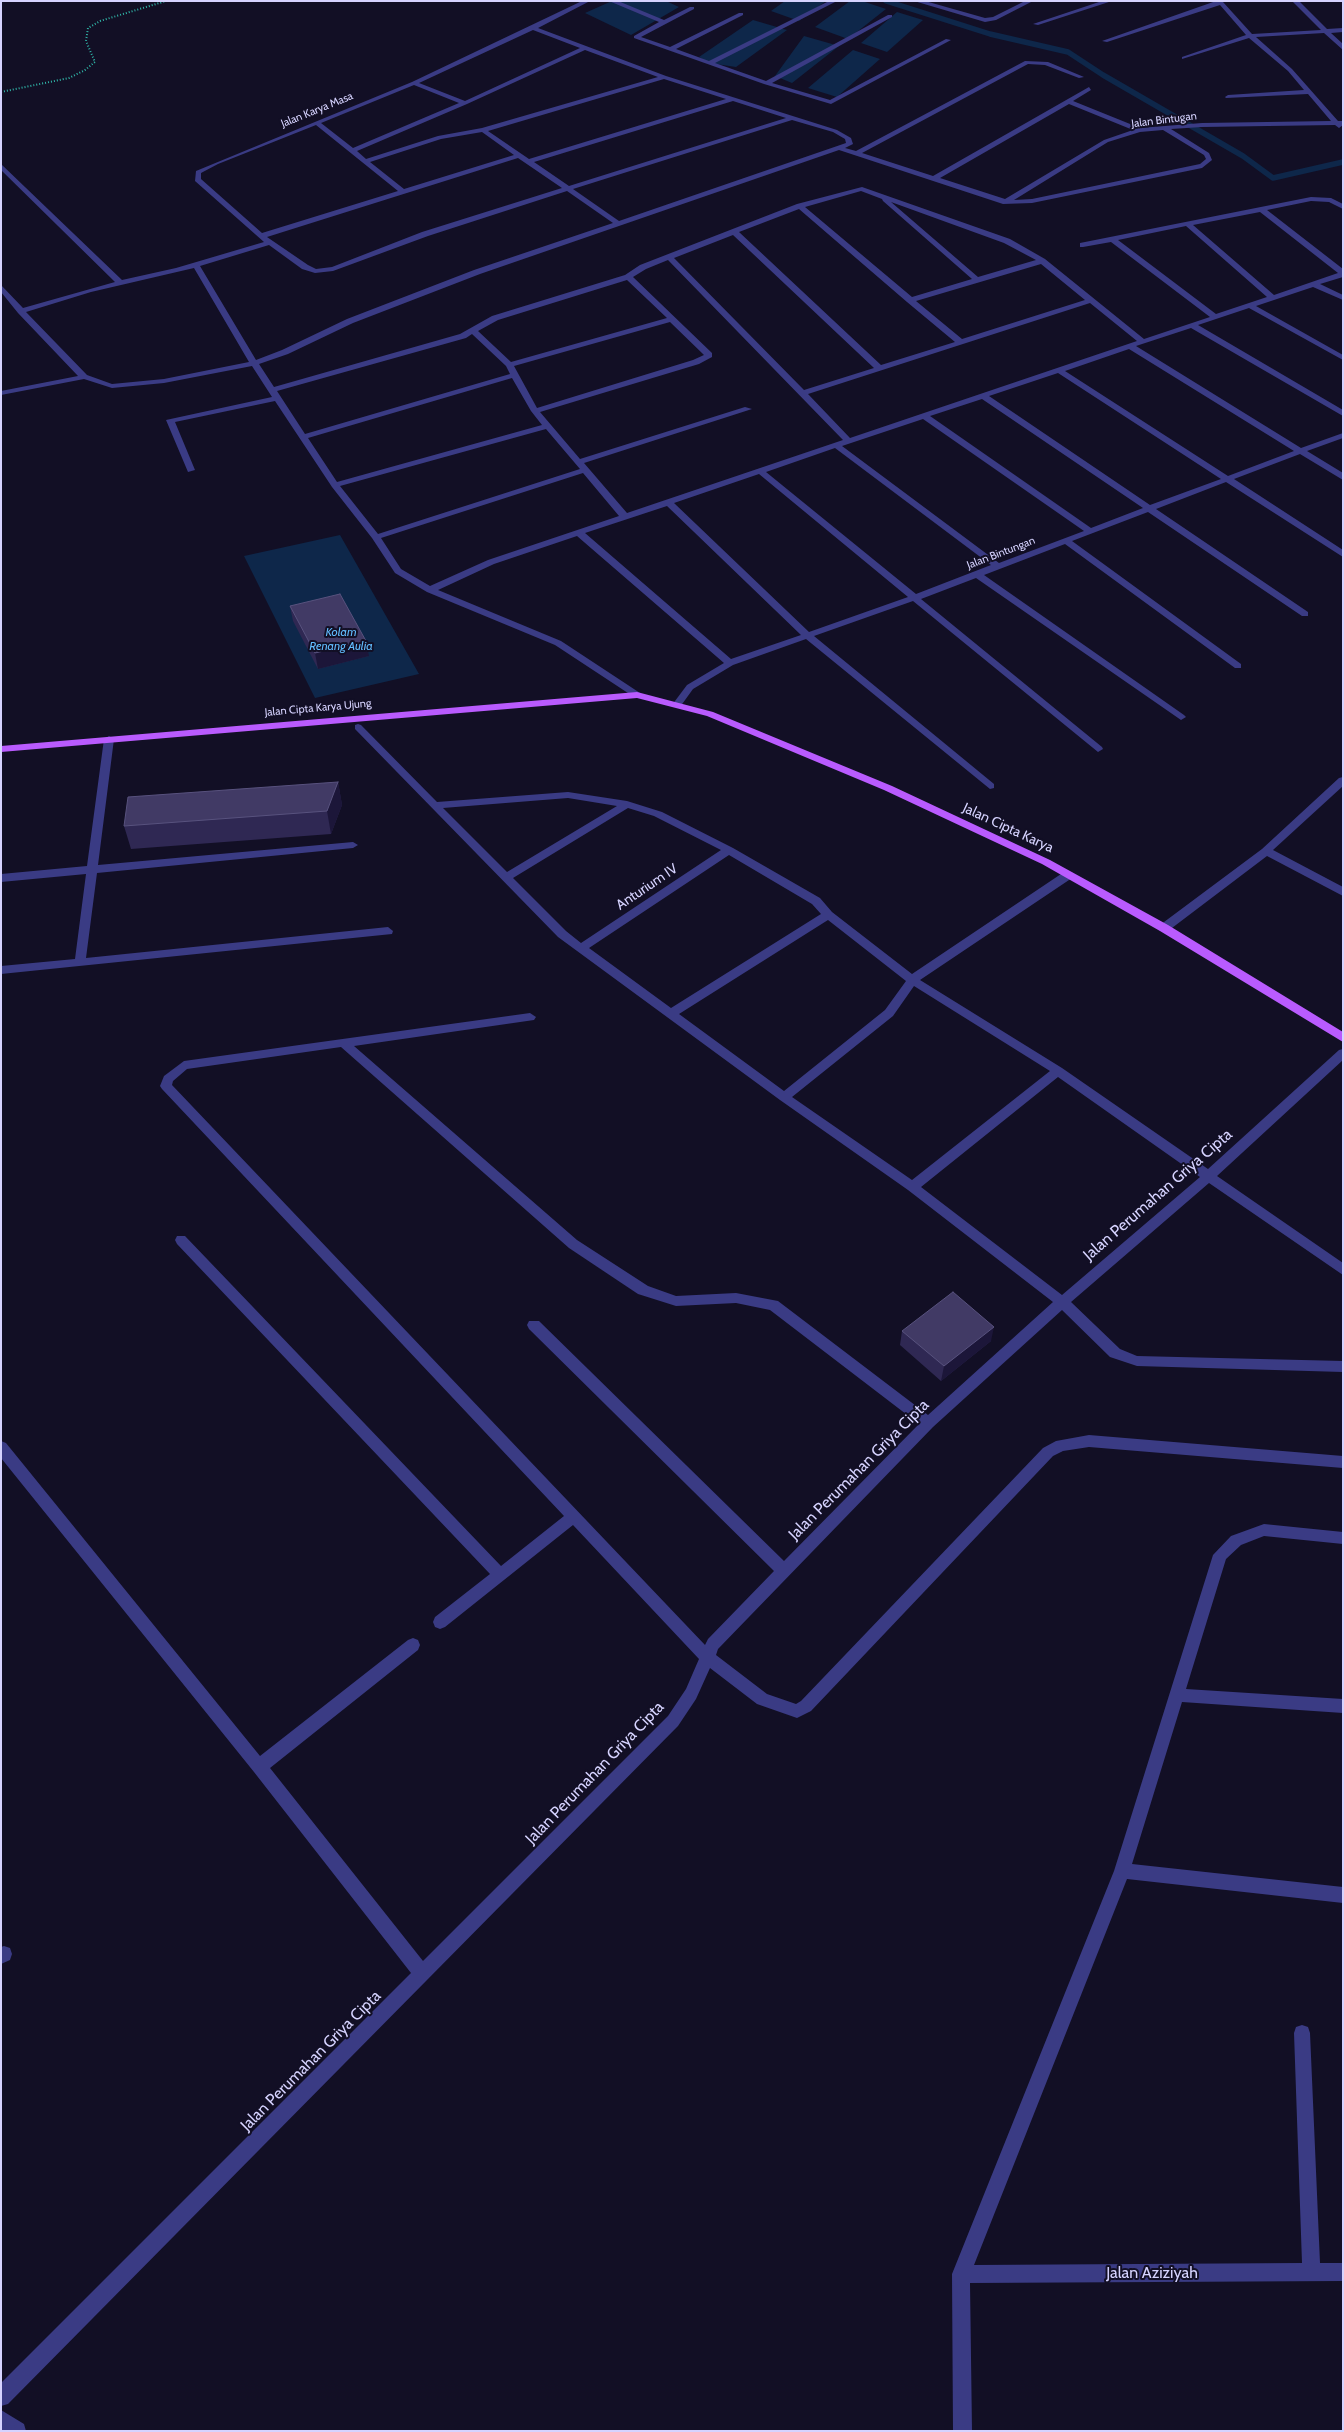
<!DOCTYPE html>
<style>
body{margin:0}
#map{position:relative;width:1344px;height:2432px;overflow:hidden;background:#120f25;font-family:Cabin,sans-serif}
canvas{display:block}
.frame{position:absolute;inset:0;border:2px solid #d6d3ff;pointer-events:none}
</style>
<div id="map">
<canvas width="1344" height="2432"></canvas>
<div class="frame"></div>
</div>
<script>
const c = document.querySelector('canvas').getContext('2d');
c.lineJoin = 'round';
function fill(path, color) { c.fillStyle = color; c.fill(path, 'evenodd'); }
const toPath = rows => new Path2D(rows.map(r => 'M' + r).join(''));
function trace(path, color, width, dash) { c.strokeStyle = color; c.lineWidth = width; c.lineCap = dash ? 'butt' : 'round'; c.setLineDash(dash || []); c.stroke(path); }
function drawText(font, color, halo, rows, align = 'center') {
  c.font = font + ' Cabin,sans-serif'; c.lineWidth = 4; c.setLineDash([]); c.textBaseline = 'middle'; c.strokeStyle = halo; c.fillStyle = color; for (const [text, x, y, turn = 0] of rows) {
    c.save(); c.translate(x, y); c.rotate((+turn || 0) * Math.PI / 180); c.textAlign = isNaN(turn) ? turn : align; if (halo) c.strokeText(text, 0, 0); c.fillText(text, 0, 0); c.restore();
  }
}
const water = toPath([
 [612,1,666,1,679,7,631,35,585,13],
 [785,1,826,1,799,21,771,11],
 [850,1,862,1,886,9,848,39,815,27],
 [897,12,923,20,887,52,861,43],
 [753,20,787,30,736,67,709,63,699,57],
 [804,36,839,46,792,83,775,76],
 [853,50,880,59,837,97,808,88],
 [340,535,419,674,315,698,244,556]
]);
const stream = toPath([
 [886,1,990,34,1068,52,1103,75,1243,156,1273,178,1343,162]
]);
const path = toPath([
 [1,92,69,78,85,70,95,62,86,41,88,28,100,21,166,1]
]);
const minor = toPath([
 [582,1,590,1,538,28,666,76,837,130,851,138,853,144,845,148,856,151,1025,61,1048,62,1084,77,1079,78,1045,65,1028,64,862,153,933,176,1089,87,1091,90,1073,101,1140,128,1202,123,1331,121,1308,94,1226,98,1225,97,1228,95,1304,90,1288,71,1249,38,1182,59,1182,57,1246,35,1220,5,1107,42,1102,41,1216,1,1223,2,1252,34,1321,30,1292,1,1299,1,1327,29,1343,28,1343,32,1331,33,1343,44,1343,50,1324,33,1256,37,1292,69,1338,121,1343,121,1343,125,1339,128,1335,125,1202,127,1171,129,1209,153,1212,160,1202,168,1032,203,1003,204,839,150,480,274,353,323,288,354,259,364,274,387,460,334,492,316,625,275,640,265,797,204,862,187,1010,239,1045,259,1144,339,1210,317,1111,242,1083,247,1080,247,1080,243,1311,197,1331,198,1343,204,1343,209,1329,202,1311,201,1267,210,1343,269,1343,277,1320,284,1343,295,1343,300,1313,287,1256,306,1343,355,1343,360,1249,308,1198,325,1343,410,1343,416,1191,328,1136,346,1301,448,1343,433,1343,438,1307,451,1343,473,1343,480,1300,454,1234,479,1343,550,1343,557,1226,482,1156,509,1308,612,1308,616,1302,616,1148,512,1072,541,1241,664,1241,668,1235,668,1065,544,984,575,1184,715,1186,717,1181,720,976,578,921,599,1102,747,1103,749,1098,752,913,601,814,636,994,784,994,788,990,789,806,639,733,665,693,689,680,707,674,707,672,705,687,685,724,663,577,536,494,564,438,590,561,641,640,693,640,697,634,697,555,645,427,592,395,573,372,538,332,487,275,401,175,422,195,470,188,472,166,420,272,397,252,366,164,383,112,388,84,379,1,395,1,391,78,376,18,313,1,292,1,285,23,308,115,282,1,170,1,164,122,280,176,268,264,242,195,181,196,171,412,82,582,1],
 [533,30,580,48,465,101,419,83,533,30],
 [585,50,658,77,482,128,438,136,366,159,357,151,467,104,585,50],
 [664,79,726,99,529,159,488,131,664,79],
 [414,85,459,103,353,148,321,123,414,85],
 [733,101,786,118,569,186,534,162,733,101],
 [1069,104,1133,130,1104,140,1005,199,940,178,1069,104],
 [792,120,833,132,845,139,846,143,619,221,573,189,792,120],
 [316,125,398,191,262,233,201,179,201,173,218,164,316,125],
 [1163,130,1204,155,1206,159,1200,164,1032,199,1014,200,1108,142,1140,132,1163,130],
 [482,132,514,155,404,189,370,162,441,139,482,132],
 [518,158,562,188,422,232,332,267,316,269,308,265,267,237,518,158],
 [567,191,613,223,474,270,347,319,282,350,256,360,200,266,269,245,302,269,315,273,333,271,428,236,567,191],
 [861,191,882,199,883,201,972,279,912,297,805,207,861,191],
 [891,202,1004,243,1036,260,978,277,891,202],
 [799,209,907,302,955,342,881,365,739,232,799,209],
 [1260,212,1338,273,1274,295,1193,225,1260,212],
 [1186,226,1267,297,1216,314,1118,240,1186,226],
 [733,235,874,368,804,390,674,258,733,235],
 [668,260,843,440,627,513,584,463,752,409,745,407,580,459,540,412,699,364,712,357,712,353,633,277,646,269,668,260],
 [1041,264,1085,300,962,339,916,301,1041,264],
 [194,268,249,362,164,379,112,384,87,375,26,312,91,292,194,268],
 [627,280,667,318,511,362,478,331,498,320,627,280],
 [1090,303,1137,341,850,438,808,394,1090,303],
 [670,322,704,355,693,360,537,408,514,366,670,322],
 [472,334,506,366,510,374,305,434,277,391,466,338,472,334],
 [1129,349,1294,451,1228,476,1065,371,1129,349],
 [1058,373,1221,479,1150,505,989,396,1058,373],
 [512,378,531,411,542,425,337,482,308,438,512,378],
 [982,399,1143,508,1091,528,930,416,982,399],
 [923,419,1084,531,999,563,842,446,923,419],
 [546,429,580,469,378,534,340,486,546,429],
 [835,448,991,565,916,594,766,472,835,448],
 [583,473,619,516,488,560,430,586,401,569,381,538,583,473],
 [759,474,908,597,809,632,674,503,759,474],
 [667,506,801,635,731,659,585,533,667,506],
 [609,1,618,1,664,20,690,7,694,7,694,9,641,37,670,47,739,13,743,13,743,15,676,49,709,61,829,1,837,1,715,63,766,81,888,15,892,15,892,17,772,83,830,100,946,39,951,40,831,104,764,84,634,38,634,36,659,22,609,1],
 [914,1,925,1,985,18,993,17,1025,1,1033,1,996,20,985,22,914,1],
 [1102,1,1112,1,1038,25,1033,24,1102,1],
 [358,724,361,725,437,802,568,792,627,801,662,812,733,848,820,898,832,912,912,974,1064,872,1072,872,1073,875,1072,878,920,980,1062,1068,1208,1169,1339,1050,1343,1049,1343,1060,1217,1176,1343,1263,1343,1275,1209,1183,1071,1302,1120,1349,1137,1356,1343,1361,1343,1372,1137,1366,1110,1357,1062,1310,933,1427,718,1649,716,1655,767,1694,796,1704,801,1701,1043,1448,1056,1441,1089,1435,1343,1456,1343,1468,1089,1447,1063,1451,1053,1456,811,1711,797,1718,757,1704,710,1668,696,1699,678,1726,8,2404,1,2406,1,2383,411,1973,254,1772,1,1458,1,1441,6,1443,260,1756,408,1640,413,1638,418,1640,420,1645,418,1650,270,1768,423,1961,668,1716,686,1689,699,1659,573,1525,445,1627,440,1629,435,1627,433,1622,435,1617,490,1574,177,1244,175,1240,177,1236,185,1236,501,1566,564,1516,162,1089,160,1086,164,1076,184,1061,530,1013,536,1017,534,1020,354,1046,577,1240,648,1286,676,1296,736,1293,778,1301,928,1415,1053,1302,908,1190,780,1100,558,937,355,729,355,725,358,724],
 [568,798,617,806,507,872,443,808,568,798],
 [628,808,654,816,721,850,581,943,566,931,513,878,628,808],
 [729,855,812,904,821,914,671,1008,589,948,729,855],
 [828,920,906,981,885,1010,784,1091,679,1014,828,920],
 [914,986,1050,1071,912,1180,792,1097,893,1016,914,986],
 [341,1047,569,1248,638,1294,676,1306,736,1303,770,1310,919,1424,784,1561,539,1321,529,1321,527,1325,529,1329,774,1571,708,1639,705,1645,172,1085,173,1081,187,1069,341,1047],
 [1058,1077,1200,1177,1062,1295,921,1187,1058,1077],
 [109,736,114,739,98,865,353,842,358,845,353,848,97,873,86,958,388,927,393,931,392,934,1,974,1,966,75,959,86,874,1,882,1,874,87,866,104,739,109,736],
 [1343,777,1343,786,1273,850,1343,887,1343,896,1267,856,1168,931,1160,931,1159,928,1160,925,1262,849,1339,778,1343,777],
 [1264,1524,1343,1532,1343,1544,1264,1536,1241,1545,1226,1559,1186,1689,1343,1699,1343,1713,1182,1702,1132,1864,1343,1887,1343,1903,1127,1879,974,2265,1302,2263,1294,2033,1296,2027,1302,2025,1308,2027,1310,2033,1320,2263,1343,2263,1343,2281,970,2283,972,2431,953,2431,952,2274,1114,1871,1213,1555,1231,1536,1264,1524],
 [4,1946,10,1948,12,1954,10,1960,1,1964,1,1947,4,1946],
 [1,2410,24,2424,26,2431,1,2431,1,2410]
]);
const primary = toPath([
 [637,692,713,712,892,786,1050,860,1168,925,1343,1032,1343,1042,1160,931,1042,864,884,790,707,716,637,698,1,752,1,746,637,692]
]);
const wall = toPath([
 [290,606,369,656,318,669,293,621],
 [338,782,342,805,331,834,131,849,124,826],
 [902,1331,991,1341,941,1381,900,1345]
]);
const shadedWall = toPath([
 [366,641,369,656,318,669,315,653],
 [338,782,342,805,331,834,327,811],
 [994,1327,991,1341,941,1381,944,1366]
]);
const building = toPath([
 [340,594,366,641,315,653,290,606,340,594],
 [338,782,327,811,124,826,128,797,338,782],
 [953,1292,994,1327,944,1366,902,1331,953,1292]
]);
const farStreetnames = [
 ["Jalan Karya Masa",317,110,-22],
 ["Jalan Bintugan",1164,120,-7],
 ["Jalan Bintungan",1001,553,-21],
 ["Jalan Cipta Karya Ujung",318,708,-5]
];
const farWaternames = [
 ["Kolam",341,632],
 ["Renang Aulia",341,646]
];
const streetNames = [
 ["Jalan Cipta Karya",1008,828,25],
 ["Anturium IV",647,887,-34]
];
const nearStreetnames = [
 ["Jalan Perumahan Griya Cipta",1158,1195,-41],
 ["Jalan Perumahan Griya Cipta",859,1470,-45],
 ["Jalan Perumahan Griya Cipta",595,1773,-46],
 ["Jalan Perumahan Griya Cipta",311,2061,-45],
 ["Jalan Aziziyah",1152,2273]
];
fill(water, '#0e274a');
trace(stream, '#0e274a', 5.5);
trace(path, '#30b6a8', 2, [1, 2]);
fill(minor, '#3a3b84');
fill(primary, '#b95bfe');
fill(wall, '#2f2853');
fill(shadedWall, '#1c1639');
fill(building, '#413a65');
trace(building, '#58527e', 1);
drawText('11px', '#d6d3ff', '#120f25', farStreetnames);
drawText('italic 12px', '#62bdfe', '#120f25', farWaternames);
drawText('14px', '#d6d3ff', '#120f25', streetNames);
drawText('16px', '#d6d3ff', '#120f25', nearStreetnames);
</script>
